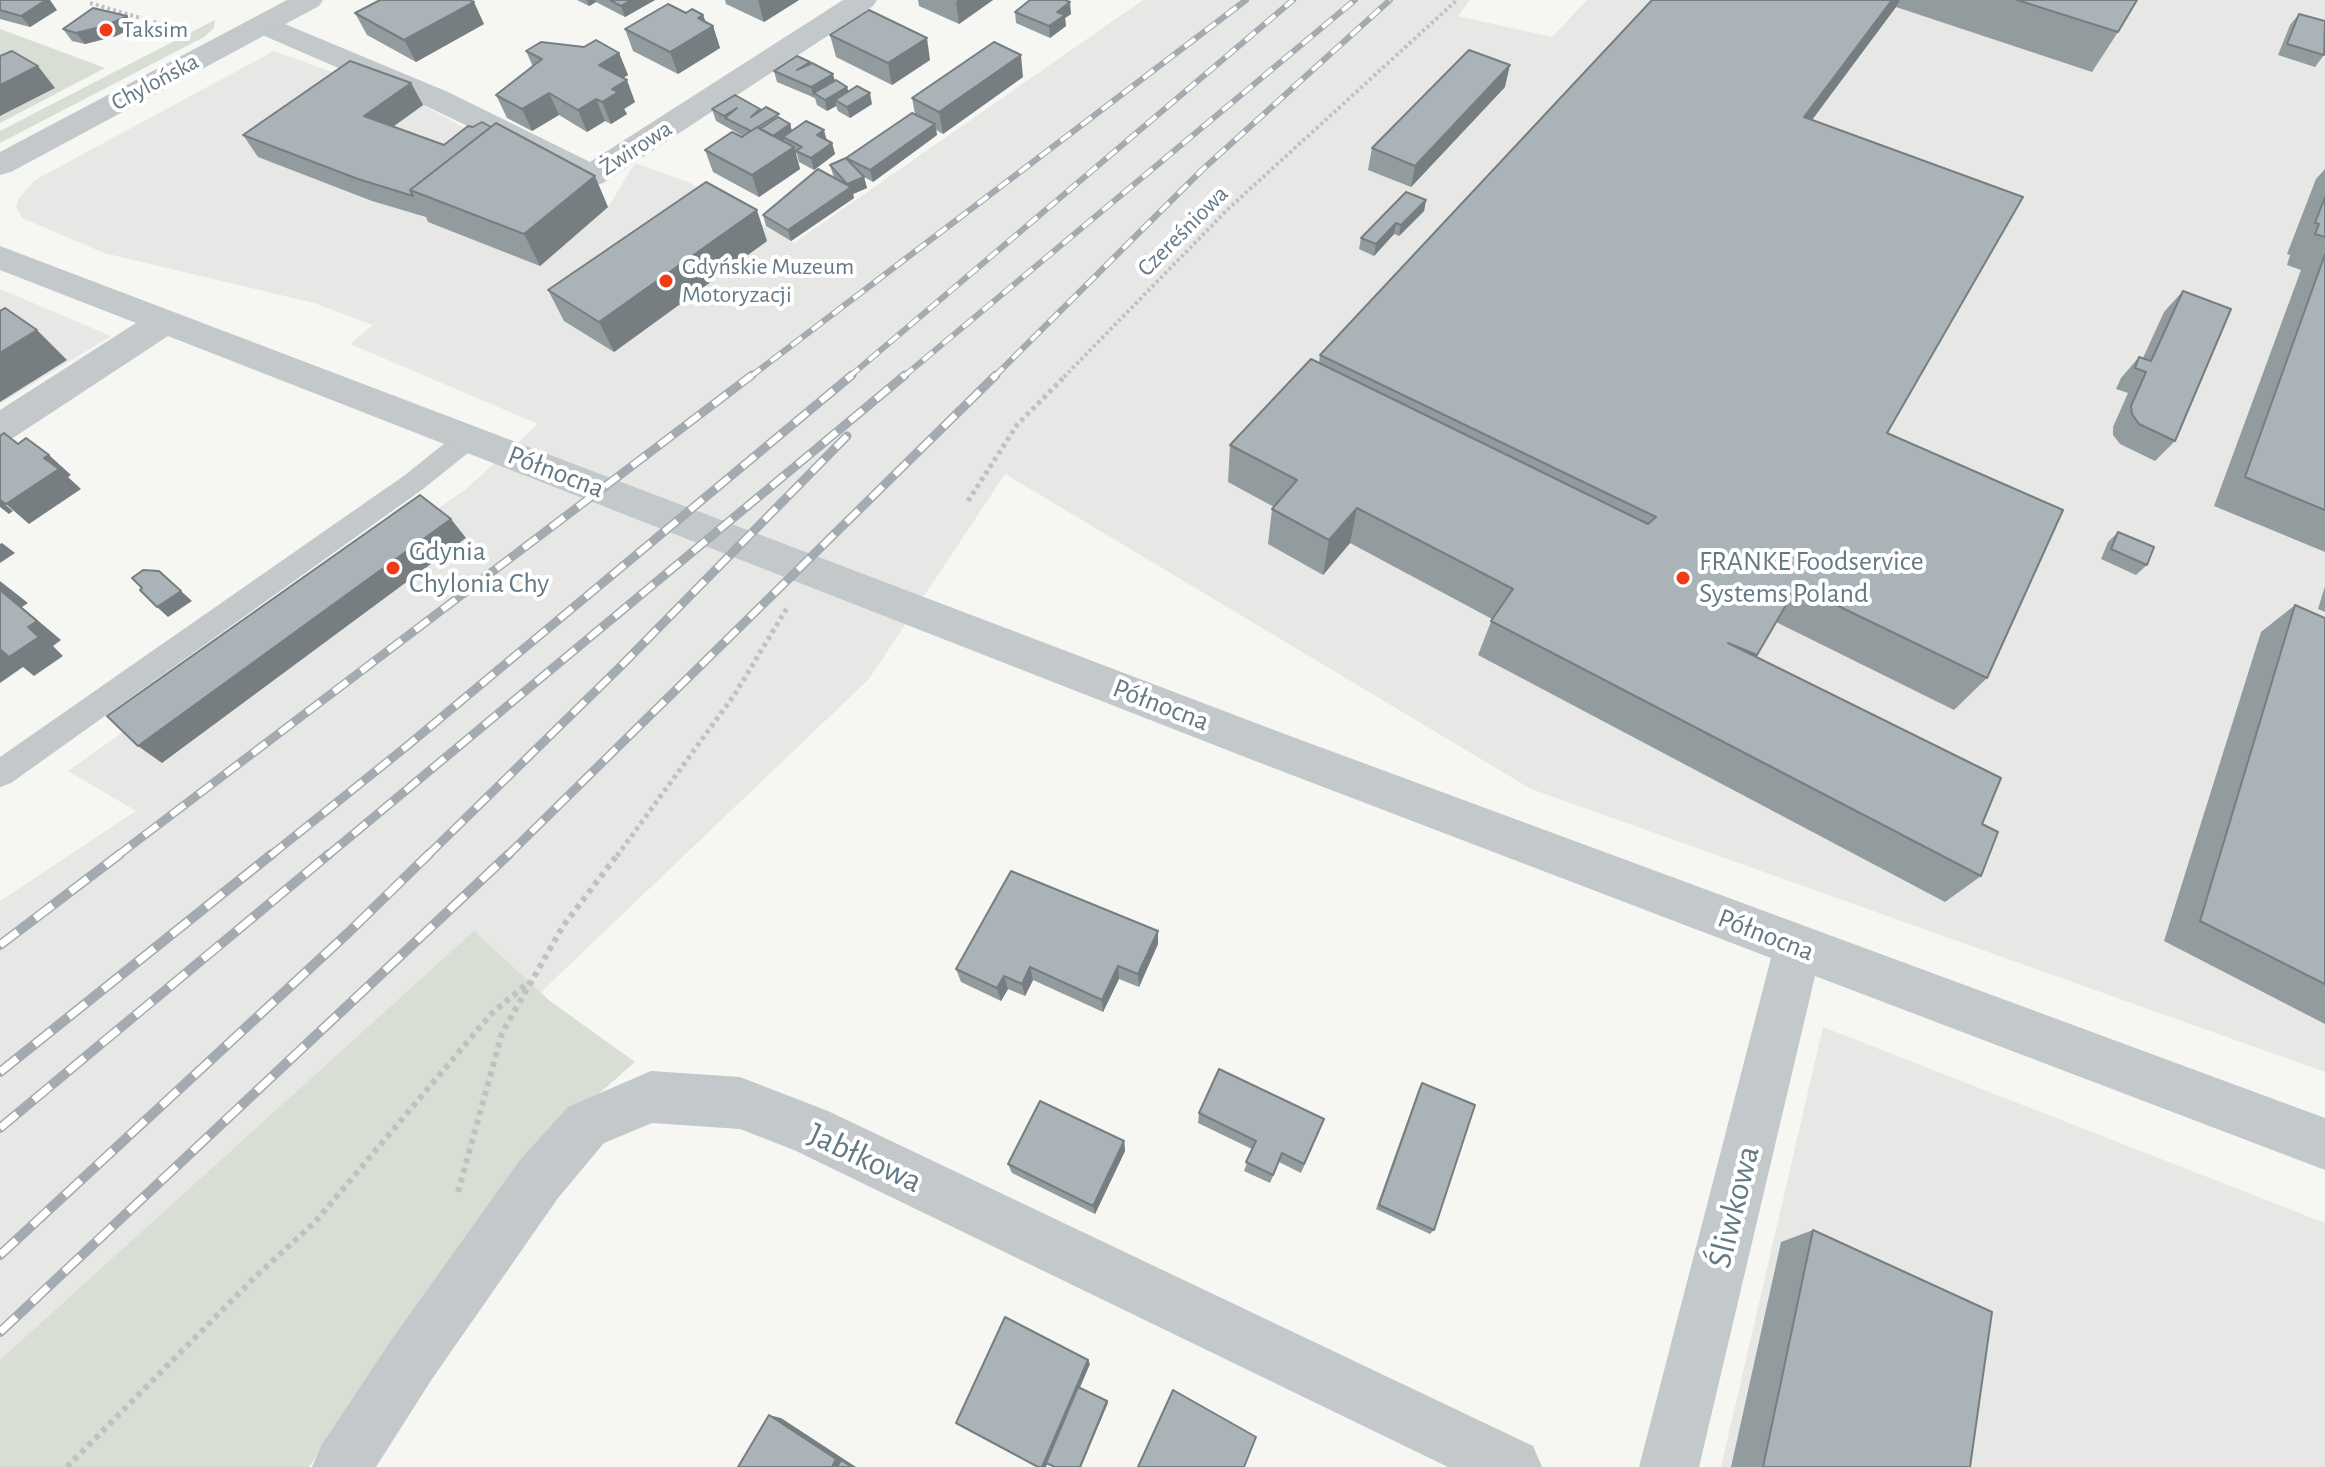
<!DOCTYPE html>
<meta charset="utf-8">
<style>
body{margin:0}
canvas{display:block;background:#f6f6f2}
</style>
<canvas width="2325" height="1467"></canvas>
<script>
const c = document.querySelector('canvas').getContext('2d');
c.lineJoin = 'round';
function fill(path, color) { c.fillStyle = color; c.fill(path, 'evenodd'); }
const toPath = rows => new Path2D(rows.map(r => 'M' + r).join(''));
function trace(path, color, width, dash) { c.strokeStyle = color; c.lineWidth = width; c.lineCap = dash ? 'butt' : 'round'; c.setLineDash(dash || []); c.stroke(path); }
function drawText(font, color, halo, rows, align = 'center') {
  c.font = font + ' "Alegreya Sans",sans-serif'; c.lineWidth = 8; c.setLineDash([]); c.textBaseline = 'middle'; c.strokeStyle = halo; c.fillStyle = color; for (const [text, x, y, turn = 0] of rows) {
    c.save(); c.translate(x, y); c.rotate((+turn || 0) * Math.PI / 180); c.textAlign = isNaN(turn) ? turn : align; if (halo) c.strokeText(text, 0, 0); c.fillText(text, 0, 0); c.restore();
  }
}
const built = toPath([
 [1143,0,1470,0,1458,16,1552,37,1587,0,2325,0,2325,1072,1531,789,1005,474,869,679,562,972,52,1467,0,1467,0,901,136,811,68,771,466,489,538,424,350,344,373,325,314,303,104,253,22,218,16,207,19,198,35,180,274,51,423,105,608,207,635,163,688,182,794,243],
 [0,289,111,336,0,404],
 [1823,1027,2325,1223,2325,1467,1721,1467]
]);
const green = toPath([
 [215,20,214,28,204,37,0,143,0,131],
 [0,29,105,68,0,123],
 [474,931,550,1001,635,1062,546,1140,439,1278,309,1467,0,1467,0,1360]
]);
const pathFar2 = toPath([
 [90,3,171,27],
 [1064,377,1227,210,1457,0]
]);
const pathFar1 = toPath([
 [968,501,1017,425,1066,375],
 [617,856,735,694,787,608]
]);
const path = toPath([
 [458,1192,502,1033,563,926,618,854],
 [67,1467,255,1277,315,1222,491,1014,529,982]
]);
const service = toPath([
 [469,429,478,431,482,438,478,445,423,489,11,783,0,787,0,757,405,475,460,431,469,429]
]);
const minor = toPath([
 [843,0,877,0,873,6,603,183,592,186,426,106,253,31,248,25,253,19,263,16,273,19,448,92,590,162,843,0],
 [0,246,1282,733,2325,1118,2325,1170,1815,976,1699,1467,1639,1467,1771,958,1250,759,168,336,13,438,0,442,0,410,136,323,0,270,0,246],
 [651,1071,740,1077,828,1111,1533,1446,1542,1467,1448,1467,794,1150,740,1129,652,1123,604,1143,558,1198,432,1379,376,1467,312,1467,321,1446,392,1339,520,1160,568,1107,651,1071]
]);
const tertiary = toPath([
 [287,0,323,0,319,6,11,172,0,175,0,152,287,0]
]);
const railFar2 = toPath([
 [750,377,1246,0],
 [849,377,1293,0],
 [903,377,1355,0],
 [994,377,1202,170,1390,0]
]);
const railFar1 = toPath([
 [117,856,752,375],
 [270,856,407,746,852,375],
 [327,856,905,375],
 [427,856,619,668,847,436],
 [507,856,996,375]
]);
const rail = toPath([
 [0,945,120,854],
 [0,1072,272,854],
 [0,1128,329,854],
 [0,1255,348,933,429,854],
 [0,1332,509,854]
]);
const wall = toPath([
 [0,0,57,10,30,27,0,19],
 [577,0,655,0,625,17,596,2,589,6],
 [725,0,799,0,764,22,726,4],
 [918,0,993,0,959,24,919,6],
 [1652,0,2137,0,2118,32,2092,72,1896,7,1812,120,1887,433,1987,678,1954,710,1776,622,1756,657,1982,824,1981,876,1945,902,1478,655,1492,619,1350,543,1323,575,1268,544,1272,509,1274,507,1228,482,1230,445,1319,362,1320,355],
 [1015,12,1071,14,1065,18,1066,26,1050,38,1016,23],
 [355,13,484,24,416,62,367,35],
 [686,13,703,15,706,22,713,26,720,48,678,74,633,51,625,29],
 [2299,14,2324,55,2315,67,2278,55,2290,25],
 [135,27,116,36,85,44,72,41,63,29],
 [830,35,930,60,892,85,836,57],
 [526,51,619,53,628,75,623,78,635,102,624,109,627,114,611,124,605,121,587,132,559,115,532,131,507,118,496,95,533,67],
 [810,64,835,81,847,87,848,91,872,104,850,118,838,111,836,106,827,111,817,105,815,98,777,82,774,71],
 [1023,77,943,134,936,130,937,135,873,182,864,177,867,188,853,194,854,198,791,241,766,226,763,215,834,178,830,165,846,158,915,114,912,98],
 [411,83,423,105,393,127,608,207,540,266,428,222,426,217,372,201,258,157,243,135],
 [1505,87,1411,187,1368,170,1372,148],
 [712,109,760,109,761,111,790,124,792,131,826,140,832,143,835,154,814,170,799,162,797,154,796,153,800,169,759,197,713,172,705,150,743,136,716,121],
 [2325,169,2325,552,2214,506,2301,270,2287,265,2290,255,2287,254,2316,179],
 [1426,200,1424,211,1399,236,1394,234,1374,256,1359,249,1361,238],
 [767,241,614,352,564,321,548,290],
 [2183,291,2175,441,2155,461,2120,444,2113,435,2113,427,2128,393,2116,389,2121,378,2139,357,2143,358,2164,312],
 [2118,532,2147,565,2136,575,2101,559,2108,542],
 [2325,586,2325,612,2318,609],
 [2295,605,2325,618,2325,1024,2164,941,2261,632],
 [1158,931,1158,944,1139,987,1119,979,1103,1012,1033,980,1025,996,1008,989,1001,1001,961,982,956,969],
 [1422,1083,1434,1230,1430,1234,1376,1209,1419,1088],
 [1199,1113,1324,1119,1301,1173,1279,1162,1270,1183,1244,1171,1252,1149,1198,1123],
 [1124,1141,1125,1151,1095,1214,1012,1173,1008,1164],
 [1813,1230,1970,1467,1731,1467,1781,1242]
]);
const shadedWall = toPath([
 [46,0,50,0,57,10,30,27,21,16],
 [587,0,595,0,596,2,589,6],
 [631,0,655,0,625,17,621,6],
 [758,0,799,0,764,22],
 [958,0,993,0,959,24,956,2],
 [1892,0,1900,0,1896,7,1785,156,1804,117],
 [474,2,484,24,416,62,404,40],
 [1070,2,1071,14,1065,18,1066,26,1050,38,1049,26,1057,12],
 [703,15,708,29,713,26,720,48,678,74,670,52,698,18],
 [127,16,135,27,116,36,85,44,76,33],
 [927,38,930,60,892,85,888,63],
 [619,53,628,75,608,87,599,65],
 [1021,55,1023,77,943,134,939,112],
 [1510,65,1505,87,1411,187,1415,166],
 [38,66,55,88,0,116,0,85],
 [833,74,836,85,814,93,814,99,811,87],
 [627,80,635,102,624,109,627,114,611,124,602,102,612,89],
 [411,83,423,105,377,138,364,116],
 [847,87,850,98,835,100,836,106,827,111,825,100],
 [549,93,559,115,532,131,522,109],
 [870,93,872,104,850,118,847,107],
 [596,99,605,121,587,132,578,110],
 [790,124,793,135,783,137,784,141,768,139],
 [935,124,937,135,873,182,870,170],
 [824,130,827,141,817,135],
 [832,143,835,154,814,170,811,158],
 [794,147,800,169,759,197,752,175],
 [595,176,608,207,540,266,524,234],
 [864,177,867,188,853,194,854,198,791,241,788,230,847,184],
 [1426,200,1424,211,1399,236,1401,225],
 [757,210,767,241,614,352,599,322],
 [1396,223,1394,234,1374,256,1376,244],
 [37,330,67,360,0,402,0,353],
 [49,455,71,475,68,477,81,489,29,524,6,504,44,458],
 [0,500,13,511,9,514,0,507],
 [1357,508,1350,543,1323,575,1329,540],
 [451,519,466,538,162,763,138,746],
 [2,543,15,553,0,563,0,544],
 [0,581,28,603,22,607,61,640,53,646,63,656,34,676,23,667,0,683,0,649,28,627,0,590],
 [181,591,192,601,168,617,157,607],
 [1158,931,1158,944,1139,987,1138,974],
 [1118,966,1119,979,1103,1012,1102,1000],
 [1030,967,1033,980,1025,996,1022,984],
 [1004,976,1008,989,1001,1001,997,988],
 [1124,1141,1125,1151,1095,1214,1093,1206],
 [1088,1360,1090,1364,1046,1467,1042,1467],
 [1107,1401,1108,1403,1081,1467,1080,1467],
 [769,1415,781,1418,856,1467,832,1467]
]);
const building = toPath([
 [0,0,46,0,21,16,0,10,0,0],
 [380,0,470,0,474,2,404,40,355,13,380,0],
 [610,0,631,0,621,6,610,0],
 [1030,0,1065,0,1070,2,1057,12,1065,15,1049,26,1015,12,1030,0],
 [1652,0,1892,0,1804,117,2023,197,1887,433,2063,510,1987,678,1797,586,1757,655,1728,643,2001,778,1982,824,1998,832,1981,876,1491,621,1513,589,1357,508,1329,540,1272,509,1297,480,1230,445,1311,359,1648,524,1656,517,1320,355,1652,0],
 [2017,0,2137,0,2118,32,2017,0],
 [668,4,686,13,692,9,703,15,698,18,713,26,670,52,625,29,668,4],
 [93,8,127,16,108,25,76,33,63,29,93,8],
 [869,10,927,38,888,63,830,35,869,10],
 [2299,14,2325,21,2324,55,2287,44,2299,14],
 [596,40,619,53,599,65,627,80,612,89,618,92,602,102,596,99,578,110,549,93,522,109,496,95,542,59,526,51,541,42,584,47,596,40],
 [994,42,1021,55,939,112,912,98,994,42],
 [1469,50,1510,65,1415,166,1372,148,1469,50],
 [12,51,38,66,0,85,0,56,12,51],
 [797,56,810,62,797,70,812,63,833,74,811,87,774,71,797,56],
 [350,61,411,83,364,116,444,145,468,126,473,127,482,122,491,127,410,190,413,196,358,179,243,135,350,61],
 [836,80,847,87,825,100,814,93,836,80],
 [857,86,870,93,847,107,835,100,857,86],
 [735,95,760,109,751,117,766,107,779,114,751,131,725,118,737,108,724,116,712,109,735,95],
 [912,113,935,124,870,170,846,158,864,177,847,184,830,165,846,158,912,113],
 [778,117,790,124,773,136,760,129,778,117],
 [806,121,824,130,817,135,832,143,811,158,796,151,802,147,783,137,806,121],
 [496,123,595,176,524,234,410,190,496,123],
 [757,127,794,147,752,175,705,150,732,132,742,137,757,127],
 [818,169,851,187,788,230,763,215,818,169],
 [706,182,757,210,599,322,548,290,706,182],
 [1406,192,1426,200,1401,225,1396,223,1376,244,1361,238,1406,192],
 [2325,197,2325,237,2315,234,2319,224,2315,223,2325,197],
 [2325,254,2325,510,2245,477,2325,254],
 [2183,291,2231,309,2175,441,2139,424,2132,414,2131,406,2146,372,2135,368,2139,357,2151,361,2183,291],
 [5,308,37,330,0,353,0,311,5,308],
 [4,433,18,444,26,438,49,455,44,458,59,469,6,504,0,500,0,436,4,433],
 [420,495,451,519,138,746,107,716,420,495],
 [2118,532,2154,547,2147,565,2111,549,2118,532],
 [143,570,159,571,181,591,157,607,140,590,142,588,132,578,143,570],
 [0,590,37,621,28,627,39,637,9,657,0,649,0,590],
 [2295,605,2325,618,2325,984,2200,921,2295,605],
 [1011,871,1158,931,1138,974,1118,966,1102,1000,1030,967,1022,984,1004,976,997,988,956,969,1011,871],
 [1219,1069,1324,1119,1304,1164,1282,1153,1273,1175,1246,1162,1256,1141,1199,1113,1219,1069],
 [1422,1083,1475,1105,1434,1230,1379,1205,1422,1083],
 [1040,1101,1124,1141,1093,1206,1008,1164,1040,1101],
 [1813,1230,1992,1312,1970,1467,1763,1467,1813,1230],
 [1005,1317,1088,1360,1042,1467,1038,1467,956,1423,1005,1317],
 [1078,1387,1107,1401,1080,1467,1055,1467,1046,1463,1078,1387],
 [1173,1390,1256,1437,1244,1467,1138,1467,1173,1390],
 [769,1415,836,1459,832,1467,738,1467,769,1415],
 [841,1460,852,1467,837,1467,841,1460]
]);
const markers = [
 [106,30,8,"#f03b19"],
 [666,281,8,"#f03b19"],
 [393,568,8,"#f03b19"],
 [1683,578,8,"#f03b19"]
];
const farPoinames = [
 ["Taksim",122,30],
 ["Gdyńskie Muzeum",682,267],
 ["Motoryzacji",682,295]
];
const farStreetnames = [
 ["Chylońska",155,82,-28],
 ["Żwirowa",636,148,-33],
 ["Czereśniowa",1183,231,-45]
];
const streetNames = [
 ["Północna",556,472,21],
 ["Północna",1161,705,21],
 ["Północna",1766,935,21]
];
const poiNames = [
 ["Gdynia",409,552],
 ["Chylonia Chy",409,584],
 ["FRANKE Foodservice",1699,562],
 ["Systems Poland",1699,594]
];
const nearStreetnames = [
 ["Jabłkowa",865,1158,25],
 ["Śliwkowa",1734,1207,-76]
];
fill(built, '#e7e8e6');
fill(green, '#d8ded3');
trace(pathFar2, '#bfc1c3', 4, [3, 3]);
trace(pathFar1, '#bfc1c3', 5, [4, 4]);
trace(path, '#bfc1c3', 6, [5, 5]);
fill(service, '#c3c8cb');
fill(minor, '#c3c8cb');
fill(tertiary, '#c3c8cb');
trace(railFar2, '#a3abb0', 6);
trace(railFar1, '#a3abb0', 9);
trace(rail, '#a3abb0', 10);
trace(railFar2, '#fff', 4, [13]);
trace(railFar1, '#fff', 6, [17]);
trace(rail, '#fff', 7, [22]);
fill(wall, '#929b9e');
fill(shadedWall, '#777e81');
fill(building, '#aab4b8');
trace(building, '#777e81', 2);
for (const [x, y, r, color] of markers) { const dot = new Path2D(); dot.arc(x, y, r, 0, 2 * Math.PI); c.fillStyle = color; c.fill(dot); trace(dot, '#fff', 3); }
drawText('24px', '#637986', '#fff', farPoinames, 'left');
drawText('24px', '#637986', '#fff', farStreetnames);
drawText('28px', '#637986', '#fff', streetNames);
drawText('28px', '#637986', '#fff', poiNames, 'left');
drawText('34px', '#637986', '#fff', nearStreetnames);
</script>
